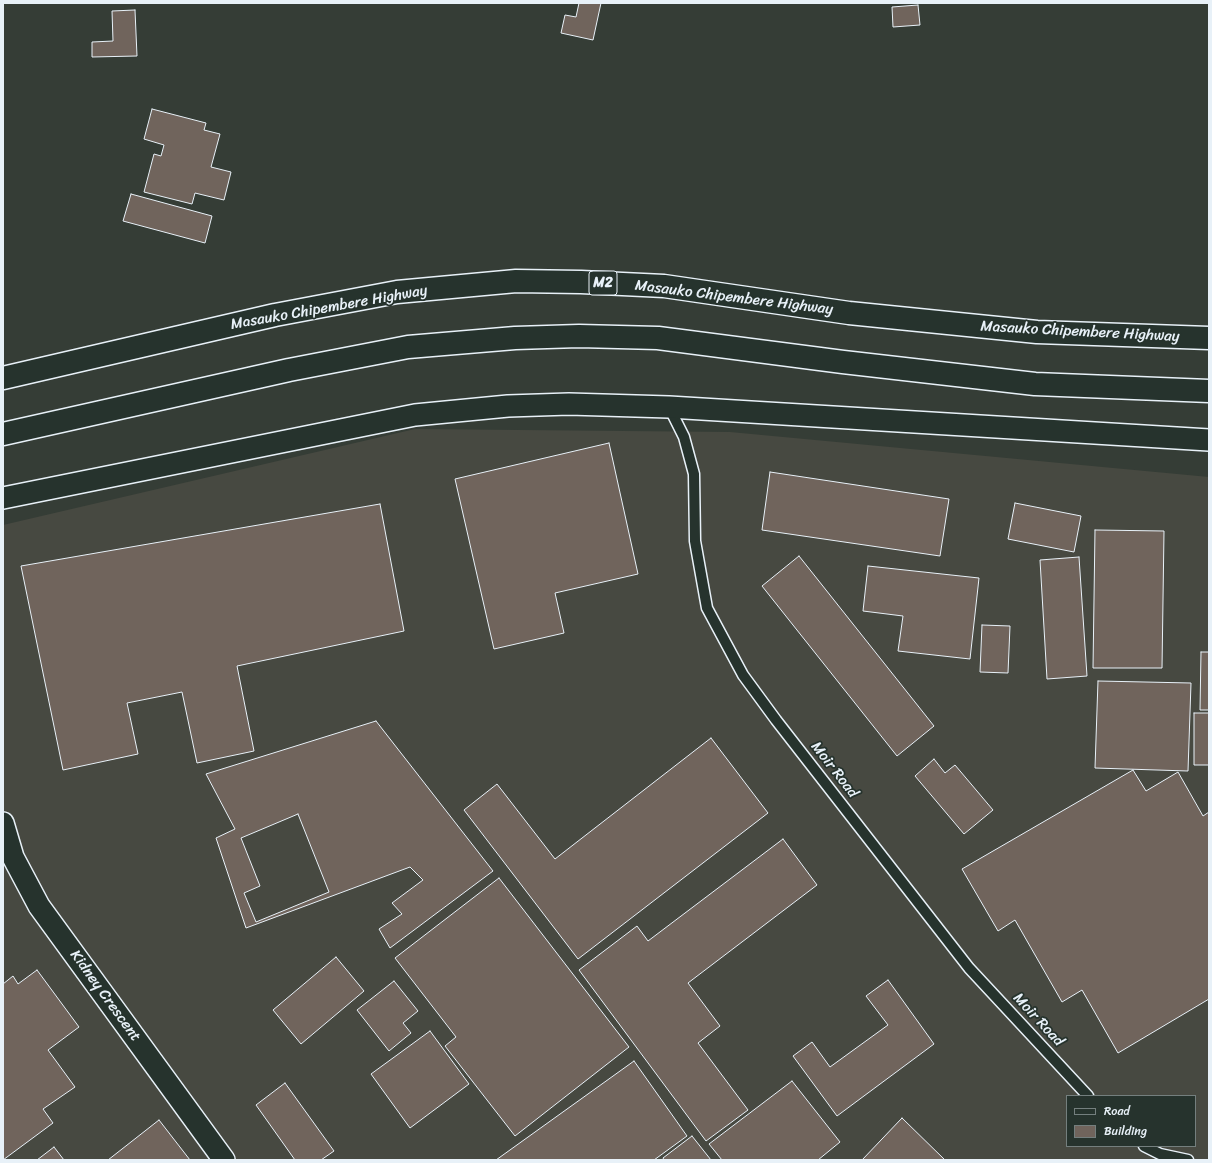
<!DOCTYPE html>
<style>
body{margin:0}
#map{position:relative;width:1212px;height:1163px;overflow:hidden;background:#353d36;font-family:Sriracha,sans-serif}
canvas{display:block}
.frame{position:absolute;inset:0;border:4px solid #e8f1f8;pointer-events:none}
.legend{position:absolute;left:1066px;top:1095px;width:130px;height:52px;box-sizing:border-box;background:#26332d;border:1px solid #747f7e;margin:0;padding:5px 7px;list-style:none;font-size:12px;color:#e8f1f8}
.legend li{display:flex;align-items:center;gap:8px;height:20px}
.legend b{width:20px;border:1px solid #747f7e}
</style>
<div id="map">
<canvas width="1212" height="1163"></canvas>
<div class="frame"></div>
<ul class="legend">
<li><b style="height:5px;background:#26332d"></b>Road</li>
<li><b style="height:11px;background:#70645c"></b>Building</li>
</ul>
</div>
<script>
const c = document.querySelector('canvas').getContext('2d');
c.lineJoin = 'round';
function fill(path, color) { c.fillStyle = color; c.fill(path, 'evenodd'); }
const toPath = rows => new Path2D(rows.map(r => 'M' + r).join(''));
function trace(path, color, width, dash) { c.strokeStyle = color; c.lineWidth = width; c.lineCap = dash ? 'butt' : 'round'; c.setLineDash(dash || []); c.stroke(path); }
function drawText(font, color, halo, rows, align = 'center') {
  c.font = font + ' Sriracha,sans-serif'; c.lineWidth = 3.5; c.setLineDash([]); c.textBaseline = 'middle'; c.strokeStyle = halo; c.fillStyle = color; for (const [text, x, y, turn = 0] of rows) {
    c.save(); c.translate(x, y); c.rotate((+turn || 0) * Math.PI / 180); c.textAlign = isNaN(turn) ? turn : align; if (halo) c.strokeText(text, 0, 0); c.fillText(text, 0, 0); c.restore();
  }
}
const built = toPath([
 [415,429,730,432,1209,477,1209,1160,3,1160,3,525],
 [1067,1096,1195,1096,1195,1146,1067,1146]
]);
const building = toPath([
 [579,3,601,3,593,40,561,33,565,15,576,17,579,3],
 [918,5,920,25,893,27,892,7,918,5],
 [135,10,137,56,92,57,92,42,113,41,112,11,135,10],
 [152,109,206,123,204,130,220,134,211,167,231,172,224,200,195,193,192,204,144,192,154,154,161,156,164,145,144,139,152,109],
 [131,194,212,216,205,243,123,221,131,194],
 [609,443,638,574,555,593,564,633,494,649,455,479,609,443],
 [770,472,949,499,940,556,762,530,770,472],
 [1015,503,1081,516,1074,552,1008,539,1015,503],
 [380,504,404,631,237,666,254,751,197,763,182,692,127,703,138,754,63,770,21,566,380,504],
 [1095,530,1164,531,1162,668,1093,668,1095,530],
 [799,556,934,726,897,756,762,586,799,556],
 [1079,557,1087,676,1047,679,1040,560,1079,557],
 [868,566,979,578,970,659,898,651,903,616,863,611,868,566],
 [982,625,1010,626,1008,673,980,672,982,625],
 [1201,652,1209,652,1209,710,1200,710,1201,652],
 [1098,681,1191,683,1188,771,1095,768,1098,681],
 [1194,713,1209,713,1209,765,1194,765,1194,713],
 [376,721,493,871,390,948,379,929,402,914,392,903,423,880,410,867,246,928,216,838,235,829,206,774,376,721],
 [711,738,768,813,578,959,464,810,497,784,555,859,711,738],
 [934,759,945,773,955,765,993,810,964,834,915,776,934,759],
 [1133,770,1146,791,1178,772,1203,816,1209,812,1209,999,1118,1053,1082,990,1062,1002,1015,920,998,931,962,869,1133,770],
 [298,814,329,892,256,922,244,893,260,886,241,838,298,814],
 [783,839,817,885,688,983,720,1026,698,1043,748,1110,706,1141,579,970,637,926,648,941,783,839],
 [499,878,629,1047,515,1136,445,1046,456,1037,395,958,499,878],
 [336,957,364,991,301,1044,273,1010,336,957],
 [37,970,79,1027,48,1050,75,1087,43,1109,53,1123,3,1160,3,984,13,976,18,984,37,970],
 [888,980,934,1044,837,1116,793,1056,812,1042,830,1067,888,1025,866,996,888,980],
 [394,981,418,1011,403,1023,411,1033,389,1051,357,1010,394,981],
 [430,1031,469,1084,410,1128,371,1074,430,1031],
 [634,1061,687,1136,654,1160,496,1160,634,1061],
 [792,1081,840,1142,818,1160,722,1160,709,1144,792,1081],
 [285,1083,334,1151,321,1160,295,1160,256,1105,285,1083],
 [902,1118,945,1160,862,1160,902,1118],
 [159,1120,190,1160,108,1160,159,1120],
 [692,1136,711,1160,664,1160,663,1158,692,1136],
 [54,1147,64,1160,37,1160,54,1147]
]);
const lane = toPath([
 [669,407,684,437,694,474,695,541,707,608,743,675,776,720,969,968,1088,1096],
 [1144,1146,1160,1154,1188,1160]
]);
const street = toPath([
 [3,498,415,415,508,406,569,404,669,407,1209,440],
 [3,823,13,857,39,906,224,1160]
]);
const highway = toPath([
 [3,378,275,315,397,292,516,281,581,282,664,286,849,313,1037,332,1209,338],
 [3,434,289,370,408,347,515,338,579,336,658,338,843,362,1035,384,1209,391]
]);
const shields = [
 [603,283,28]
];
const shieldNames = [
 ["M2",603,283]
];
const streetNames = [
 ["Masauko Chipembere Highway",734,298,7],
 ["Masauko Chipembere Highway",329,308,-10],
 ["Masauko Chipembere Highway",1080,332,3],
 ["Moir Road",834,770,52],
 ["Kidney Crescent",105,996,54],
 ["Moir Road",1038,1020,47]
];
fill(built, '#474941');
fill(building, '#70645c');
trace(building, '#e8f1f8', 1);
trace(lane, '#e8f1f8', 13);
trace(street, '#e8f1f8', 24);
trace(highway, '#e8f1f8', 25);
trace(lane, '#26332d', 10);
trace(street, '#26332d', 21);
trace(highway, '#26332d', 22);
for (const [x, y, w] of shields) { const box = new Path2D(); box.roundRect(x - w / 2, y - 12, w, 24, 3); c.fillStyle = '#26332d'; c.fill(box); trace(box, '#e8f1f8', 1); }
drawText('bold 14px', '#e8f1f8', null, shieldNames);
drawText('15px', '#e8f1f8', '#26332d', streetNames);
</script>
